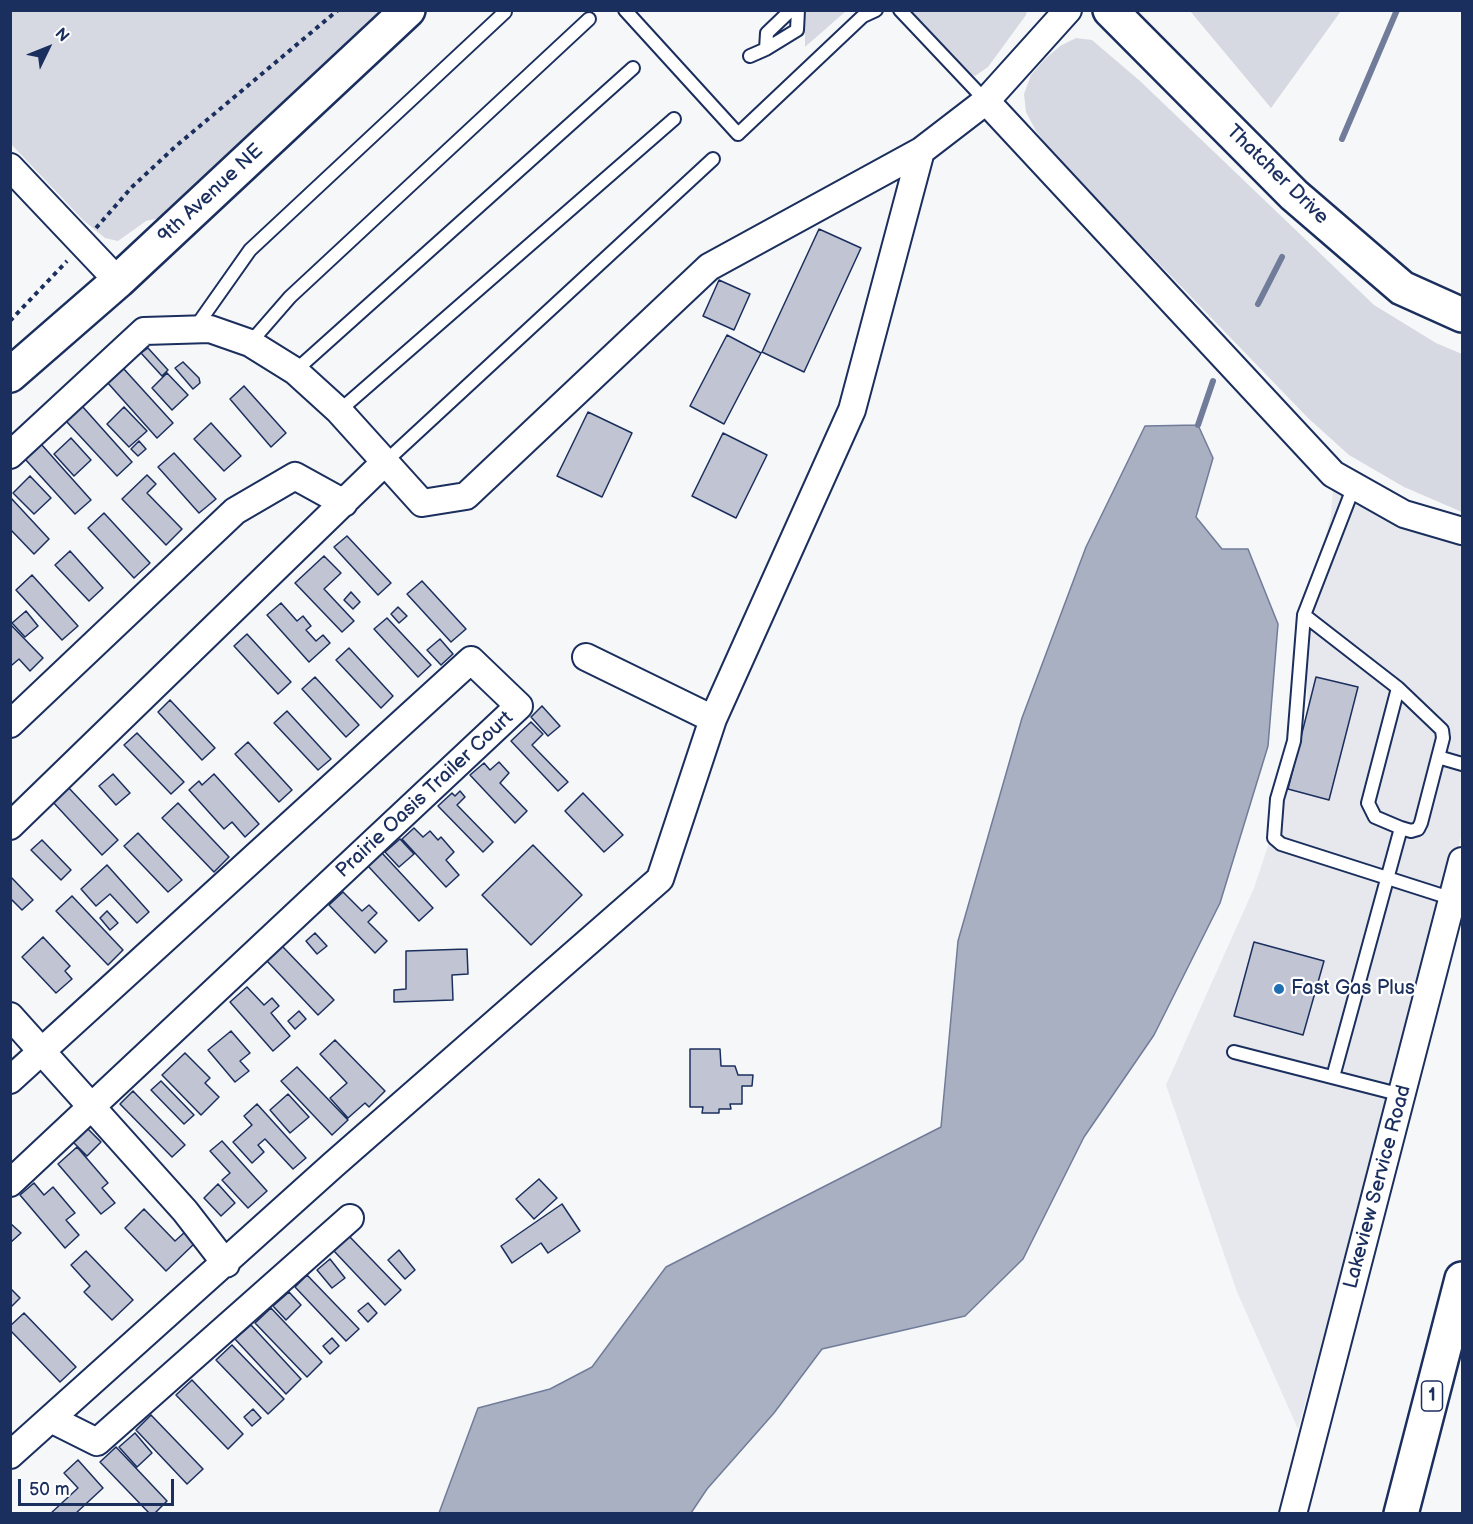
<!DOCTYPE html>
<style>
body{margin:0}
#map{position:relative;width:1473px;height:1524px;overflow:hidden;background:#f6f7f9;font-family:"Balsamiq Sans",sans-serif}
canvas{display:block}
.frame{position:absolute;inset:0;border:12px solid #1b2f5e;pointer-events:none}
.north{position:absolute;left:18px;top:18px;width:60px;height:60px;-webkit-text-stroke:4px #fff;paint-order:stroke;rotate:47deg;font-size:16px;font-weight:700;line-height:24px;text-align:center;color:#1b2f5e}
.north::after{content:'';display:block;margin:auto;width:21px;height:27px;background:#1b2f5e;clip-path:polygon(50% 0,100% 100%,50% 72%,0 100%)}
.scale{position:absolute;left:18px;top:1479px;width:156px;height:27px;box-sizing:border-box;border:3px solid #1b2f5e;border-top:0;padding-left:8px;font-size:18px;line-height:21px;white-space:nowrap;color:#1b2f5e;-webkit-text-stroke:4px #fff;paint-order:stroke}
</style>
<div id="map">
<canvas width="1473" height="1524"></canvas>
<div class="frame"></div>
<div class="north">N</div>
<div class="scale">50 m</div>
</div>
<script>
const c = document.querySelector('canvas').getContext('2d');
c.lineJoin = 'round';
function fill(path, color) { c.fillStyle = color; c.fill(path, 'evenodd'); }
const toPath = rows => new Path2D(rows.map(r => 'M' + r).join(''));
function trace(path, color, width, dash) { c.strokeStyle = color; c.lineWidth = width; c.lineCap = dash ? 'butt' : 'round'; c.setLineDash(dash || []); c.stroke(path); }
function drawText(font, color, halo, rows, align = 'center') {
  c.font = font + ' "Balsamiq Sans",sans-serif'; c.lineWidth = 4.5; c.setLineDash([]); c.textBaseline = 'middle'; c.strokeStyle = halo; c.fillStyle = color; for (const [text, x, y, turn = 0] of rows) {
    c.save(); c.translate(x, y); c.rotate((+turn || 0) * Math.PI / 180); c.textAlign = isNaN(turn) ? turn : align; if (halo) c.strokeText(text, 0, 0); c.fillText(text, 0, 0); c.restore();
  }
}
const built = toPath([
 [1334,476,1462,533,1462,833,1298,1429,1237,1292,1166,1085,1254,888,1309,723,1303,622,1331,516]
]);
const green = toPath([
 [11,11,382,11,165,217,146,221,118,241,105,238,83,220,11,144],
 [805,11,846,11,805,47],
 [905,11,1027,11,1026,15,988,67,975,76,963,72],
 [1190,11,1341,11,1271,108],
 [1076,38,1092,40,1140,81,1374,305,1436,343,1462,354,1462,512,1404,487,1349,455,1308,418,1055,156,1036,131,1026,112,1024,94,1031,75,1044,60,1060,46]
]);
const water = toPath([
 [1198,425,1213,458,1196,517,1222,549,1248,549,1278,624,1268,746,1220,903,1154,1035,1084,1137,1023,1259,965,1316,822,1349,774,1413,707,1489,691,1513,439,1513,478,1408,550,1389,592,1367,666,1267,941,1127,958,941,1022,718,1086,547,1145,426,1198,425]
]);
const stream = toPath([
 [1342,139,1397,10],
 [1258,304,1282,257],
 [1198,425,1213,381]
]);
const building = toPath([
 [819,229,861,248,804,372,762,352,819,229],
 [719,280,750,294,734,330,703,316,719,280],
 [727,335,761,353,724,424,690,406,727,335],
 [148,348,168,370,162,376,141,353,148,348],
 [183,362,199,378,200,383,193,389,175,368,183,362],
 [123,368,173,423,157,438,107,382,123,368],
 [167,373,188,395,172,410,152,388,167,373],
 [244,386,286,433,271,447,230,399,244,386],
 [82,406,132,462,117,476,66,421,82,406],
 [124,407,147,431,129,447,107,424,124,407],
 [588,412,632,433,602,497,557,476,588,412],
 [211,423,241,456,224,471,194,439,211,423],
 [723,433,767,455,736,518,692,496,723,433],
 [71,438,91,460,74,476,54,454,71,438],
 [139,441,146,449,138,456,131,449,139,441],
 [41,444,91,500,75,514,25,459,41,444],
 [174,453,216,499,199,513,158,467,174,453],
 [147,475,156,484,147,493,182,529,166,545,122,499,147,475],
 [30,476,51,498,34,514,13,493,30,476],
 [10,497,49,539,34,554,10,529,10,497],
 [104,513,150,563,134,578,88,528,104,513],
 [347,536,391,583,378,595,334,547,347,536],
 [70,551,103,588,89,601,55,565,70,551],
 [324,556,341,573,324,589,354,621,342,632,295,583,324,556],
 [32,575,78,626,62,640,16,590,32,575],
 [422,581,466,629,451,642,407,594,422,581],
 [351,592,360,602,353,609,344,600,351,592],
 [281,603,297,621,303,616,311,626,306,630,316,641,323,635,330,643,309,662,267,615,281,603],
 [398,607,407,616,399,623,391,614,398,607],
 [26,611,38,626,25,637,12,623,26,611],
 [387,618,431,665,418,677,374,629,387,618],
 [10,624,43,658,30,671,19,659,12,665,10,663,10,624],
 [247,634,291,682,278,694,234,646,247,634],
 [440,639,453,654,441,665,427,650,440,639],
 [349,648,393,696,381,708,336,660,349,648],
 [315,677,359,725,346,737,302,689,315,677],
 [1316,677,1358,687,1329,800,1288,789,1316,677],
 [170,700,215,748,202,760,158,712,170,700],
 [542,706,560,726,548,736,531,717,542,706],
 [287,711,331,759,318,770,274,723,287,711],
 [531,722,543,734,532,745,568,782,558,791,511,741,531,722],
 [137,733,184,782,171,794,124,745,137,733],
 [248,742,292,790,279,802,235,754,248,742],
 [499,762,509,773,500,783,527,811,515,823,470,775,484,763,490,770,499,762],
 [113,774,130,793,116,805,99,786,113,774],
 [214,774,259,824,245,837,232,822,224,829,189,790,199,781,202,785,214,774],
 [67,786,118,840,102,855,52,801,67,786],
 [460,791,465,797,457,805,493,842,483,852,438,806,452,793,455,796,460,791],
 [583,793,623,835,604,852,565,811,583,793],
 [178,803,229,857,214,872,162,818,178,803],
 [414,828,423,837,430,831,438,840,441,837,454,852,446,860,459,875,446,887,402,839,414,828],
 [138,833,182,880,168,892,124,846,138,833],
 [400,839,414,854,399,867,385,852,400,839],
 [42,840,71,870,61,880,31,850,42,840],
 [533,845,582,895,531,945,482,895,533,845],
 [382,853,433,908,419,921,368,866,382,853],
 [107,865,149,912,137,923,110,894,96,906,81,889,107,865],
 [10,876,33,900,22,910,10,898,10,876],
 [343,892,362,911,369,905,377,913,368,922,387,941,375,953,329,905,343,892],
 [72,896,123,950,108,965,56,911,72,896],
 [107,911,118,923,110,930,100,918,107,911],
 [315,933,327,946,317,954,306,941,315,933],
 [43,937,70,966,65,971,72,979,56,993,22,957,43,937],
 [1254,942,1324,961,1303,1035,1234,1016,1254,942],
 [282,946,334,1000,318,1015,267,961,282,946],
 [467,949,468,974,452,975,453,1000,394,1002,394,990,406,989,406,951,467,949],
 [247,987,264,1005,272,998,279,1006,271,1013,290,1036,273,1051,230,1002,247,987],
 [299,1011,306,1019,295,1029,288,1021,299,1011],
 [231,1031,250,1053,240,1061,249,1071,235,1082,208,1050,231,1031],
 [335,1040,385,1091,369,1107,365,1103,348,1118,330,1098,347,1083,320,1054,335,1040],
 [690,1049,720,1049,721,1066,735,1066,738,1075,753,1075,752,1086,742,1086,742,1104,730,1104,731,1109,719,1109,719,1113,702,1113,703,1107,690,1107,690,1049],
 [185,1053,210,1078,205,1083,219,1097,201,1115,162,1075,185,1053],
 [297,1067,348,1120,332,1135,281,1081,297,1067],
 [161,1081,194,1115,184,1124,151,1090,161,1081],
 [133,1091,185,1145,172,1157,120,1104,133,1091],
 [288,1094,309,1117,290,1133,270,1110,288,1094],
 [257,1104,306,1158,293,1169,265,1139,258,1145,264,1152,252,1163,233,1142,252,1125,244,1116,257,1104],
 [87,1128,101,1142,87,1156,73,1142,87,1128],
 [222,1141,267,1191,248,1208,222,1180,230,1173,210,1151,222,1141],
 [77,1147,108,1183,102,1188,115,1203,101,1214,58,1164,77,1147],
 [539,1179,557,1198,534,1219,516,1199,539,1179],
 [34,1183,44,1195,53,1187,75,1213,66,1220,79,1235,65,1248,20,1195,34,1183],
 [218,1184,235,1203,221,1216,204,1198,218,1184],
 [562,1204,580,1231,548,1253,541,1243,512,1263,501,1246,562,1204],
 [144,1209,175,1241,185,1232,195,1243,166,1271,125,1228,144,1209],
 [10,1223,21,1233,10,1243,10,1223],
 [349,1236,401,1290,385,1305,334,1251,349,1236],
 [399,1250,415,1270,405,1279,388,1260,399,1250],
 [86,1251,133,1300,112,1320,84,1292,90,1286,71,1265,86,1251],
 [330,1259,345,1278,332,1288,317,1270,330,1259],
 [307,1275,359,1329,346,1341,295,1287,307,1275],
 [10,1288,20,1298,10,1308,10,1288],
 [289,1292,301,1305,286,1320,273,1306,289,1292],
 [368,1303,377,1313,368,1322,358,1311,368,1303],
 [271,1308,322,1362,307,1377,255,1323,271,1308],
 [24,1313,76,1367,60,1382,10,1330,10,1326,24,1313],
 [251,1325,301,1379,286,1394,235,1339,251,1325],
 [332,1338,339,1346,330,1354,323,1346,332,1338],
 [232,1345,284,1399,268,1414,216,1360,232,1345],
 [192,1380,243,1434,228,1449,176,1395,192,1380],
 [253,1409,261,1418,252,1426,244,1417,253,1409],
 [151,1415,203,1469,187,1484,136,1430,151,1415],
 [135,1433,152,1453,137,1467,119,1447,135,1433],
 [116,1447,167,1501,154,1514,150,1514,100,1462,116,1447],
 [78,1460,103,1488,75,1514,50,1514,78,1488,64,1473,78,1460]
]);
const path = toPath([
 [96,228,132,187,176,146,338,10],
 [10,321,67,261]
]);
const lane = toPath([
 [625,10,738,134,863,16,876,10],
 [900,10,986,101],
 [766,49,767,33,791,10],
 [750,56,766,49,797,30,798,10],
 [195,328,250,250,505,12],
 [250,343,290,297,589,19],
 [295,371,633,68],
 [339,411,674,119],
 [384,463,713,159],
 [1354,486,1304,615,1294,741,1277,799,1274,838,1281,844,1453,899],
 [1304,615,1398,688],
 [1438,757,1462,764],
 [1234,1052,1402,1095],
 [1333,1077,1401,828,1375,817,1368,803,1398,688,1442,730,1443,738,1421,823,1418,829,1411,831,1401,828]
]);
const street = toPath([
 [986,101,1333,474,1404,514,1462,531],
 [10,167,118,281],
 [10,455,144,331,210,329,250,343,295,371,339,411,422,503,466,496,709,267,921,151,986,101,1068,10],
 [586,657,713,719],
 [10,724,235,511,295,476,344,503],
 [10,826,384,463],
 [10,1016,185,1211,226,1264],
 [10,1080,471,660,519,706,10,1183],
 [51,1419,97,1442,350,1218],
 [10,1455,333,1165,660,879,713,719,852,410,921,151],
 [1293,1514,1462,861]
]);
const secondary = toPath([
 [1110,10,1294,195,1402,288,1462,315],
 [10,375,118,281,408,10]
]);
const highway = toPath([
 [1401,1514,1462,1279]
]);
const markers = [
 [1279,989,6,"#1f6fb2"]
];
const shields = [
 [1432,1396,21]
];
const shieldNames = [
 ["1",1432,1396]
];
const streetNames = [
 ["Thatcher Drive",1277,175,44],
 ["9th Avenue NE",211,194,-43],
 ["Prairie Oasis Trailer Court",425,795,-43],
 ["Lakeview Service Road",1378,1187,-75]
];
const poiNames = [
 ["Fast Gas Plus",1291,989]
];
fill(built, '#e6e8ee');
fill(green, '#d6d9e2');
fill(water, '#a9b0c1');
trace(water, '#707c99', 1.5);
trace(stream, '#707c99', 6);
fill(building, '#c0c4d3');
trace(building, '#1b2f5e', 1.5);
trace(lane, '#1b2f5e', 16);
trace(street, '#1b2f5e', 30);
trace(secondary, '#1b2f5e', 38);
trace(highway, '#1b2f5e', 38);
trace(path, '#1b2f5e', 4, [4.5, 4.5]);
trace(lane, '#fff', 12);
trace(street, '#fff', 26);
trace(secondary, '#fff', 33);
trace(highway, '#fff', 33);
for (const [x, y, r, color] of markers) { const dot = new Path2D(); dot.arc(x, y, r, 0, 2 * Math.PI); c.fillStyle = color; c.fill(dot); trace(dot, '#fff', 2); }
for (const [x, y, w] of shields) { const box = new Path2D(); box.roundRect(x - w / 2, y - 15, w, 30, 4.5); c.fillStyle = '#fff'; c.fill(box); trace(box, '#1b2f5e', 1.5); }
drawText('bold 18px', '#1b2f5e', null, shieldNames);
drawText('20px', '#1b2f5e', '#fff', streetNames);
drawText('20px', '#1b2f5e', '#fff', poiNames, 'left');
</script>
